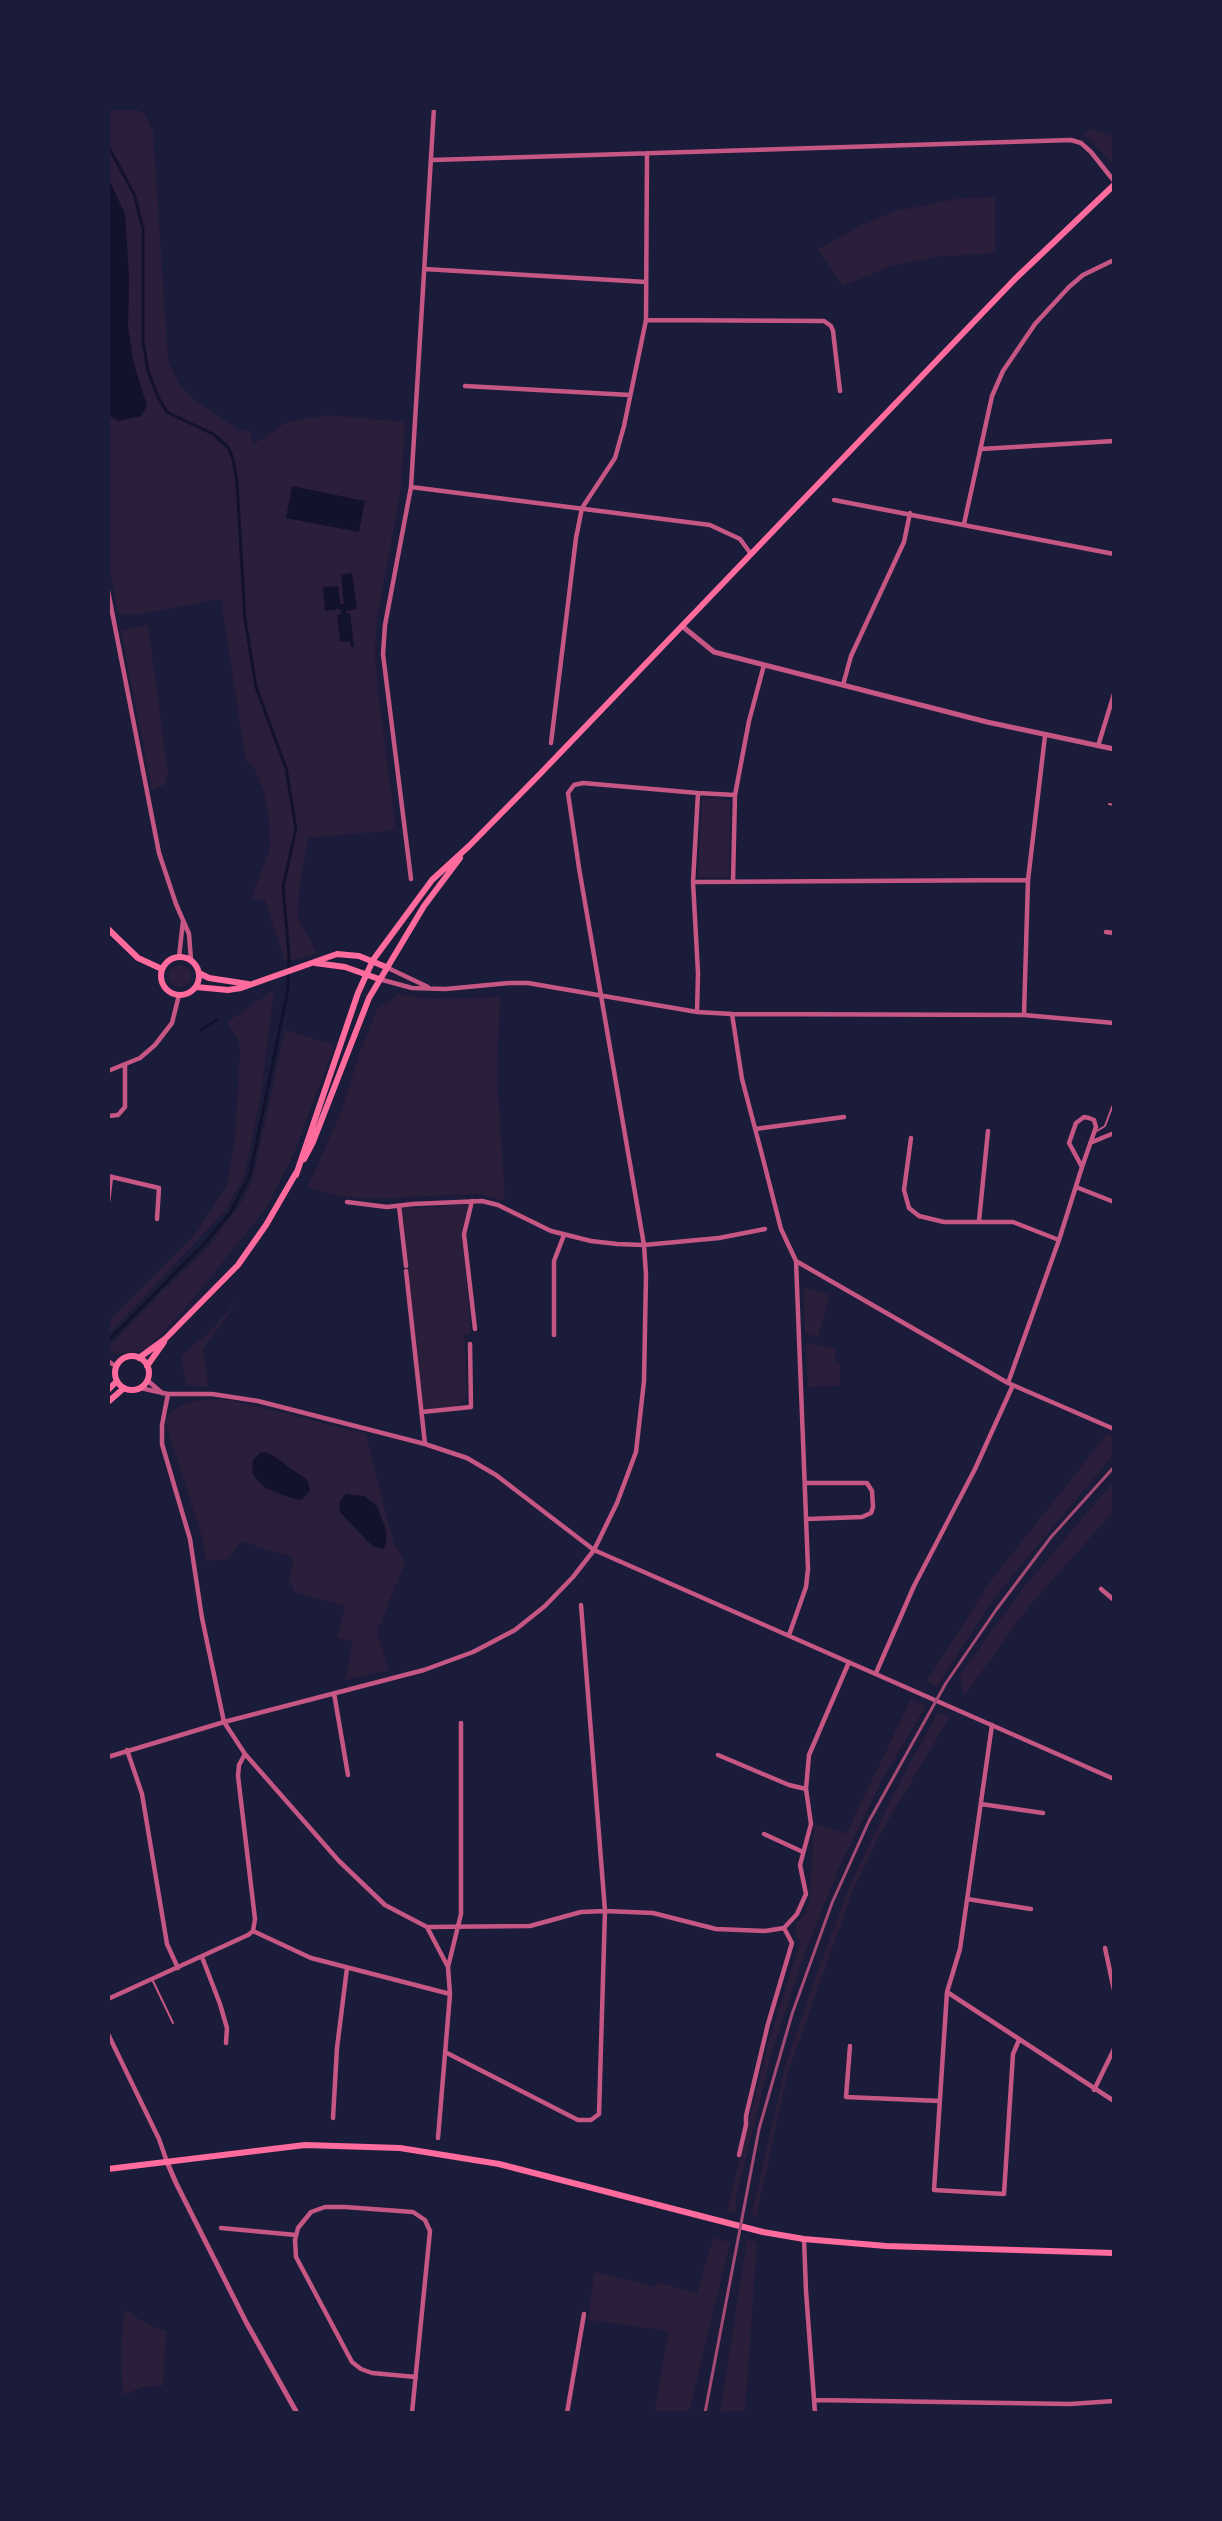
<!DOCTYPE html>
<style>
body{margin:0}
#map{position:relative;width:1222px;height:2521px;overflow:hidden;background:#1b1b3a;font-family:"Crimson Pro",serif}
canvas{display:block}
.frame{position:absolute;inset:0;border:110px solid #1b1b3a;pointer-events:none}
</style>
<div id="map">
<canvas width="1222" height="2521"></canvas>
<div class="frame"></div>
</div>
<script>
const c = document.querySelector('canvas').getContext('2d');
c.lineJoin = 'round';
function fill(path, color) { c.fillStyle = color; c.fill(path, 'evenodd'); }
const toPath = rows => new Path2D(rows.map(r => 'M' + r).join(''));
function trace(path, color, width, dash) { c.strokeStyle = color; c.lineWidth = width; c.lineCap = dash ? 'butt' : 'round'; c.setLineDash(dash || []); c.stroke(path); }
const green = toPath([
 [108,108,135,108,145,115,153,131,168,361,179,384,192,398,239,431,249,430,254,444,287,422,327,415,405,422,401,489,376,624,375,654,377,684,396,830,308,838,299,888,298,918,317,953,285,962,265,900,251,898,270,850,269,817,264,792,253,765,246,762,221,599,146,613,129,615,118,612,108,564,108,415,119,421,147,406,133,361,128,327,129,277,125,214,108,178],
 [1091,129,1114,137,1114,162,1110,161,1089,138,1082,135],
 [995,197,995,253,936,257,892,266,843,286,818,249,862,225,896,211,961,198],
 [148,625,168,774,164,785,152,790,121,630],
 [702,798,730,800,729,877,698,877],
 '169 976a11 11 0 1 1 22 0a11 11 0 1 1-22 0Z',
 [274,990,261,1095,245,1174,227,1209,108,1335,108,1322,196,1233,227,1185,235,1138,240,1050,239,1042,227,1022],
 [396,994,432,999,500,997,497,1075,505,1201,484,1195,470,1194,369,1199,333,1195,308,1187,341,1112,360,1052,378,1007,390,1002],
 [285,1030,335,1045,295,1150,267,1207,184,1310,148,1348,138,1352,117,1354,111,1352,108,1348,159,1294,208,1247,245,1197,253,1177],
 [468,1204,462,1233,471,1334,464,1335,467,1396,460,1405,422,1412,399,1206,415,1208],
 [804,1288,830,1295,818,1337,805,1333],
 [241,1297,203,1349,208,1387,186,1385,181,1356,209,1332],
 [806,1342,837,1349,834,1360,840,1363,840,1386,808,1387],
 [208,1399,230,1400,256,1406,366,1434,393,1541,405,1562,377,1632,389,1670,345,1680,353,1642,337,1638,345,1606,299,1594,294,1591,289,1578,294,1558,240,1541,229,1559,206,1561,202,1537,165,1421,169,1414,178,1407,194,1401],
 [1107,1434,1114,1437,1114,1454,993,1599,937,1687,927,1681,990,1582],
 [1114,1481,1114,1511,1029,1606,964,1696,960,1675,1025,1586],
 [911,1699,926,1706,883,1778,837,1872,800,1966,772,2052,736,2198,736,2213,727,2211,767,2047,800,1942,795,1931,797,1923,805,1914,810,1898,814,1823,846,1834],
 [938,1712,950,1716,878,1838,852,1893,788,2072,756,2218,751,2217,786,2063,813,1984,849,1887,894,1793],
 [713,2238,730,2242,689,2413,654,2413,669,2331,588,2320,594,2272,655,2287,657,2282,697,2293],
 [747,2240,757,2242,745,2413,720,2413],
 [124,2309,147,2324,166,2331,163,2386,143,2387,123,2395,121,2355]
]);
const water = toPath([
 [108,178,125,214,129,277,128,327,133,361,147,406,141,416,119,421,108,415],
 [292,486,365,501,359,532,286,518],
 [352,573,357,609,346,611,346,614,350,613,354,647,351,647,350,641,340,642,337,615,341,614,340,609,325,611,323,587,338,586,340,604,344,604,341,575],
 [265,1452,271,1454,307,1480,310,1490,304,1498,299,1500,282,1495,266,1488,256,1479,252,1472,253,1460,260,1453],
 [346,1494,364,1496,377,1506,387,1533,385,1547,382,1549,372,1546,339,1511,340,1501]
]);
const stream = toPath([
 [108,146,134,194,143,229,143,341,148,371,158,397,167,412,213,434,228,447,233,459,237,483,245,619,256,687,286,768,296,829,283,887,289,955,288,989,250,1175,231,1212,205,1243,108,1341],
 [201,1030,217,1020]
]);
const service = toPath([
 [1109,804,1114,805],
 [1097,1131,1105,1126,1114,1102],
 [152,1979,173,2023]
]);
const minor = toPath([
 [432,160,1071,140,1081,143,1091,152,1114,181],
 [424,269,646,282],
 [646,320,824,321,831,326,833,331,840,391],
 [465,386,630,395],
 [981,449,1114,441],
 [411,487,710,525,740,539,751,554],
 [834,500,1114,554],
 [964,524,992,396,1003,371,1035,324,1069,287,1083,275,1114,260],
 [108,591,159,853,176,904,189,934,191,960],
 [843,685,851,656,904,542,910,513],
 [551,743,576,538,582,508,615,458,624,426,646,320,647,153],
 [1098,746,1114,694],
 [735,795,749,721,764,665],
 [411,879,383,654,385,625,411,487,434,108],
 [693,882,1028,880],
 [1106,932,1114,933],
 [179,957,183,921],
 [386,967,428,987],
 [379,979,412,988,446,989,509,983,528,983,697,1012,732,1014,1024,1015,1114,1023],
 [697,1012,698,973,693,882,698,793,735,795,733,882],
 [732,1014,742,1079,761,1151,781,1229,796,1261,808,1569,806,1587,789,1635],
 [1024,1015,1028,880,1045,736],
 [108,1071,140,1058,155,1045,172,1023,179,995],
 [108,1116,118,1115,125,1107,125,1065],
 [755,1129,844,1117],
 [911,1138,904,1190,909,1208,919,1216,944,1222,1013,1222,1059,1240],
 [1090,1143,1114,1133],
 [108,1176,159,1188,157,1219],
 [1076,1187,1114,1202],
 [472,1201,464,1234,475,1329],
 [108,1202,111,1177],
 [347,1202,387,1207,413,1204,482,1201,498,1205,551,1231,591,1241,617,1244,644,1245,719,1238,765,1229],
 [399,1206,406,1266],
 [979,1221,988,1131],
 [796,1261,1008,1383,1114,1429],
 [406,1271,425,1444],
 [554,1335,554,1261,564,1235],
 [108,1361,117,1367],
 [147,1380,162,1393],
 [1008,1383,1059,1240,1082,1167,1069,1143,1076,1123,1084,1117,1089,1118,1094,1120,1096,1127,1082,1167],
 [140,1388,168,1394,212,1394,258,1401,425,1444,467,1458,496,1475,594,1550,1114,1779],
 [168,1394,162,1425,162,1444,190,1539,202,1618,224,1722,245,1754,339,1861,385,1905,427,1927,530,1926,581,1912,605,1911,653,1913,716,1929,765,1931,784,1928,797,1914,806,1894,800,1865,811,1824,806,1789,809,1755,849,1662],
 [422,1412,471,1407,470,1344],
 [806,1483,867,1483,872,1491,873,1507,871,1513,862,1517,807,1519],
 [1101,1589,1114,1600],
 [876,1673,914,1586,975,1469,1013,1385],
 [334,1693,348,1775],
 [992,1725,960,1949,947,1992,934,2190,1004,2194,1013,2054,1019,2040],
 [127,1750,142,1794,167,1944,178,1968],
 [245,1754,239,1765,238,1776,255,1919,253,1931],
 [718,1755,789,1785,806,1789],
 [108,1757,224,1722,424,1670,473,1652,515,1630,545,1606,573,1577,594,1550,617,1503,636,1452,644,1381,646,1275,644,1245,579,868,568,793,574,785,583,783,698,793],
 [981,1804,1043,1813],
 [764,1834,803,1852],
 [967,1899,1031,1909],
 [427,1927,448,1967],
 [253,1931,311,1958,450,1994],
 [1105,1948,1114,1990],
 [202,1957,220,2004,227,2028,226,2043],
 [947,1992,1114,2101],
 [108,1999,248,1935,253,1931],
 [108,2034,159,2139,167,2162],
 [850,2046,846,2097,940,2101],
 [445,2052,578,2120,591,2120,599,2114,605,1911,581,1605],
 [1094,2090,1114,2049],
 [333,2118,337,2048,347,1968],
 [438,2138,450,1994,448,1967,461,1914,461,1723],
 [739,2155,746,2125,746,2116,768,2024,792,1943,784,1928],
 [221,2228,296,2235],
 [804,2239,806,2291,815,2413],
 [814,2400,1070,2404,1114,2401],
 [412,2413,430,2231,425,2220,413,2212,345,2207,325,2207,311,2212,298,2228,295,2240,296,2257,352,2362,361,2369,372,2373,416,2377],
 [567,2413,584,2314]
]);
const tertiary = toPath([
 [682,626,714,652,987,722,1114,749],
 [167,2162,176,2183,246,2322,297,2413]
]);
const secondary = toPath([
 [108,929,138,958,162,969],
 '161 976a19 19 0 1 1 38 0a19 19 0 1 1-38 0Z',
 [315,963,345,967,379,979],
 [199,973,209,978,248,984],
 [196,987,228,990,241,988,337,954,359,956,386,967],
 [304,1159,313,1142,369,998,424,906,460,858],
 [296,1175,358,993,373,960,432,880,469,846,538,776,1015,279,1114,185],
 '115 1373a17 17 0 1 1 34 0a17 17 0 1 1-34 0Z',
 [139,1358,165,1339,238,1265,266,1225,296,1173],
 [147,1366,164,1342],
 [108,1390,117,1381],
 [108,1402,124,1388],
 [108,2169,305,2145,400,2148,499,2164,763,2232,804,2239,886,2246,1114,2253]
]);
const rail = toPath([
 [705,2413,759,2129,792,2014,832,1903,869,1821,946,1683,996,1610,1051,1537,1114,1467]
]);
fill(green, '#2a1e3b');
fill(water, '#12122b');
trace(stream, '#12122b', 3);
trace(service, '#c65784', 2);
trace(minor, '#c65784', 4.5);
trace(tertiary, '#c65784', 5);
trace(secondary, '#ff6b9d', 6);
trace(rail, '#a44b75', 3);
</script>
